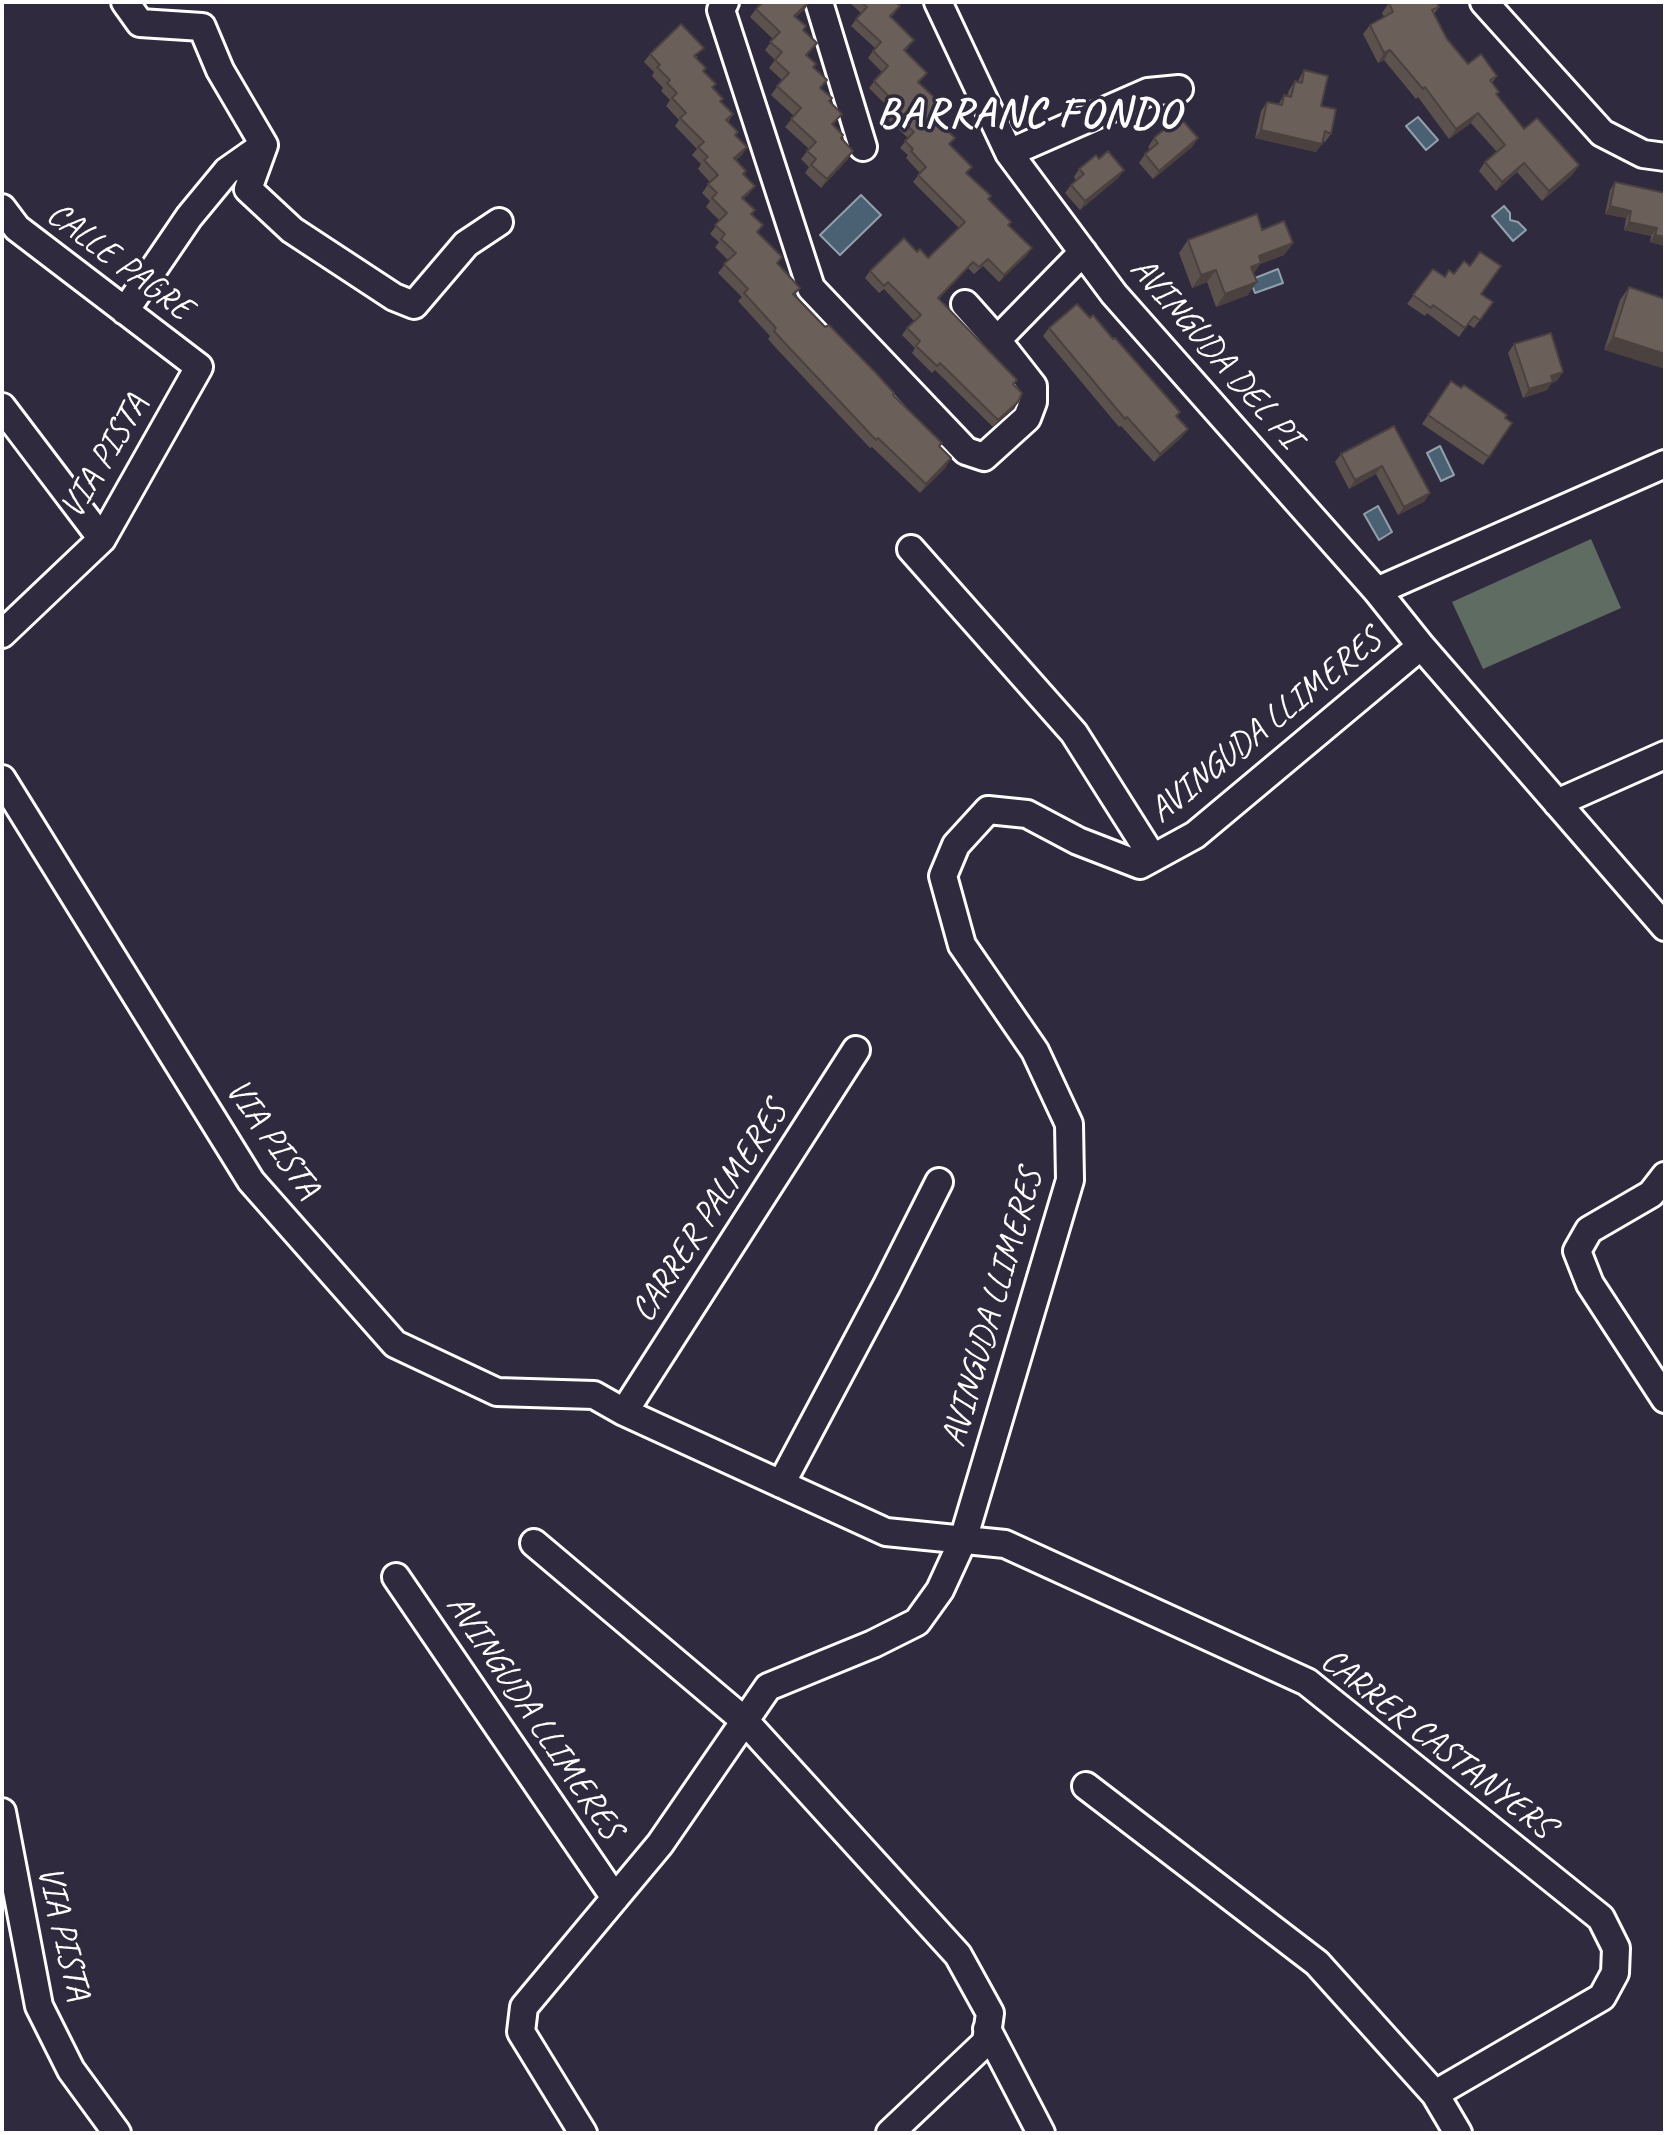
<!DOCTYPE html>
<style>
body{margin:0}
#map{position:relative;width:1667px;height:2135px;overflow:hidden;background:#2f2a3d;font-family:Caveat,sans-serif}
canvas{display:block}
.frame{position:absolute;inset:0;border:4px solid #fff;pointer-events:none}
</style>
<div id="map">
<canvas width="1667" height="2135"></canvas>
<div class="frame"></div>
</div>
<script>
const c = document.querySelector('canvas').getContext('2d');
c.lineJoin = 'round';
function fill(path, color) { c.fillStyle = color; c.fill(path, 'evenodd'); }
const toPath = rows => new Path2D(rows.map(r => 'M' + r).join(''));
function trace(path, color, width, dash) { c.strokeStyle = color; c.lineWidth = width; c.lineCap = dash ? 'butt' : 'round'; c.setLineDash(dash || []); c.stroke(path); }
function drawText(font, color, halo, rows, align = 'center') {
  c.font = font + ' Caveat,sans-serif'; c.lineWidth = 7; c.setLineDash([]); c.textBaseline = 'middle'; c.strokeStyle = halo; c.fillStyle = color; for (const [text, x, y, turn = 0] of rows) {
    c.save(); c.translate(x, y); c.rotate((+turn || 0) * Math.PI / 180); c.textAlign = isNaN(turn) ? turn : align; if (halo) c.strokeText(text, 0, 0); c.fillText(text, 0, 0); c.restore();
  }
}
const green = toPath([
 [1591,539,1621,608,1483,669,1452,602]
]);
const water = toPath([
 [1418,117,1438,140,1426,150,1406,126,1418,117],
 [861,195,881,215,840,255,820,235,861,195],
 [1504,206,1510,213,1510,220,1518,222,1526,230,1513,241,1492,216,1504,206],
 [1278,269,1283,283,1255,293,1250,280,1278,269],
 [1440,446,1454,475,1441,481,1427,453,1440,446],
 [1378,506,1392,532,1379,540,1364,514,1378,506]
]);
const minor = toPath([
 [125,2,140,23,202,27,220,70,264,145,248,189,292,230,394,297,414,305,466,244,499,222],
 [725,2,721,10,811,288,966,451,984,457,1027,418,1033,402,1033,386,997,340,965,304],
 [819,2,863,147],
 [938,2,1009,153,1114,294,1377,591],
 [1484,2,1602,133,1643,154,1665,157],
 [1009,153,1148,92,1179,89],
 [2,208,17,228,199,367,102,539,2,634],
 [125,311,189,217,227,171,264,145],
 [997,340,1083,252],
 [2,407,102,539],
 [1665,464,1377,591,1421,646,1665,927],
 [911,549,1074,733,1153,858],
 [2,779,251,1181,395,1344,497,1392,594,1395,624,1412,886,1532,1005,1544,1307,1682,1601,1918,1616,1948,1615,1973,1602,1997,1435,2094,1458,2133],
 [1557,803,1665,755],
 [1665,1176,1651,1194,1589,1230,1577,1251,1590,1284,1665,1399],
 [624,1412,856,1050],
 [781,1484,887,1285,939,1182],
 [534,1543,745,1721,958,1955,990,2013,986,2042,890,2133],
 [396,1577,615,1898],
 [1086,1786,1317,1963,1435,2094],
 [2,1812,39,2006,71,2070,117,2133],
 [987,2029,1041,2133],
 [583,2133,521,2032,524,2007,660,1844,768,1687,873,1644,917,1622,940,1590,963,1540,1070,1180,1069,1124,1035,1051,962,945,943,876,956,845,988,810,1027,814,1078,841,1140,865,1195,835,1421,646]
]);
const wall = toPath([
 [849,2,896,2,895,13,891,17,909,47,905,51,927,73,919,83,941,104,932,115,967,174,988,199,1011,222,1009,225,1032,248,1027,255,999,282,983,266,974,274,968,268,939,299,1014,385,1018,402,1014,409,993,427,935,370,932,373,912,353,915,348,902,335,907,328,914,321,884,289,879,293,865,278,870,271,917,252,928,258,959,228,913,182,920,173,906,158,908,155,900,148,908,138,885,117,891,110,869,88,882,72,868,58,875,48,851,26,861,13],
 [1389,3,1439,7,1434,14,1447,39,1468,64,1497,76,1492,83,1496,95,1524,129,1579,165,1572,175,1542,201,1517,172,1496,191,1479,171,1485,162,1497,152,1471,123,1449,139,1418,97,1416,99,1384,60,1378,63,1363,34,1370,25,1384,17,1382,13],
 [756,9,805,9,796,17,803,30,817,43,807,56,816,64,813,68,821,88,832,98,829,102,842,114,833,125,843,135,841,139,848,159,821,188,805,173,809,167,801,159,809,149,785,127,794,116,771,95,782,80,769,68,775,60,765,50,773,39,750,17],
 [650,54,698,56,696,58,706,68,703,71,721,102,733,114,728,122,738,132,736,136,747,147,741,156,736,160,744,175,755,186,743,199,755,210,752,215,763,225,758,232,777,264,800,288,795,295,893,395,940,447,946,467,920,493,872,447,870,448,776,348,768,339,770,336,738,301,742,297,718,273,728,260,715,247,719,242,710,234,720,221,706,207,710,201,702,193,710,182,698,169,701,164,692,155,697,149,675,126,679,120,666,106,670,100,661,91,663,88,652,76,654,72,644,62],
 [1304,70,1321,106,1331,134,1325,142,1323,141,1316,152,1255,138,1261,111,1267,102,1278,105,1284,95,1287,96,1289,90,1295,81,1298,82,1299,79],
 [1173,130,1198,138,1192,147,1153,179,1139,163,1145,154,1150,150,1148,147,1154,138],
 [1099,159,1124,170,1118,178,1080,210,1065,193,1071,185,1076,181,1074,177,1079,169],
 [1615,182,1665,193,1665,246,1650,242,1651,236,1624,230,1626,218,1605,214,1610,190],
 [1262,230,1293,243,1284,255,1260,264,1253,274,1248,295,1216,307,1207,282,1192,288,1179,253,1188,240],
 [1433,269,1445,277,1481,294,1493,302,1474,328,1468,324,1459,337,1427,313,1425,316,1407,304],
 [1629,287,1665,299,1604,350,1620,300],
 [1090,318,1113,339,1180,412,1177,417,1182,437,1154,462,1121,426,1119,427,1043,336,1049,328],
 [1514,344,1557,381,1552,382,1547,390,1523,398,1508,353],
 [1451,381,1512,423,1483,465,1422,424],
 [1394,426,1425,501,1398,515,1376,474,1349,489,1335,462,1341,454]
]);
const shadedWall = toPath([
 [810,2,805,9,788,24,794,16],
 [1390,50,1384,60,1378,63,1384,53],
 [1478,113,1471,123,1449,139,1456,129],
 [1261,130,1322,144,1316,152,1255,138],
 [1198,138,1192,147,1153,179,1159,171],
 [747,147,741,156,728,167,734,158],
 [853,151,848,159,821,188,827,179],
 [1524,163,1517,172,1496,191,1502,182],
 [1579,165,1572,175,1542,201,1549,191],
 [1124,170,1118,178,1080,210,1085,201],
 [755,186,749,194,736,206,742,198],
 [1610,206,1631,211,1626,218,1605,214],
 [1629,222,1657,228,1651,236,1624,230],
 [1655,235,1665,237,1665,246,1650,242],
 [1293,243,1284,255,1260,264,1253,275,1242,279,1259,256],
 [1032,248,1027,255,999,282,1004,275],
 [973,262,968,268,933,305,938,298],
 [1216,270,1207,282,1192,288,1201,275],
 [1257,282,1248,295,1216,307,1225,294],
 [1613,337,1665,354,1665,369,1604,350],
 [1563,372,1557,381,1552,382,1547,390,1523,398,1529,389,1551,376],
 [1018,402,1014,409,993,427,998,420],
 [1188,429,1182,437,1154,462,1160,454],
 [951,458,946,467,920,493,926,484],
 [1382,466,1376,474,1349,489,1355,480],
 [1430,493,1425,501,1398,515,1404,507]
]);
const building = toPath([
 [763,2,809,2,794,16,806,26,803,30,817,43,806,55,816,64,813,67,827,80,820,88,832,98,829,101,842,114,832,124,843,135,841,138,853,151,827,179,811,165,816,159,807,151,816,142,791,119,801,108,777,86,789,73,775,60,782,52,770,42,780,32,756,9,763,2],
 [861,2,896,2,900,6,890,16,914,40,904,50,927,73,918,82,941,104,930,114,955,138,949,144,972,167,966,173,991,196,988,199,1011,222,1008,225,1032,248,1004,275,988,259,979,267,973,262,938,298,1017,380,1013,384,1022,393,1018,402,998,420,940,363,937,366,916,346,920,341,907,328,921,315,888,282,884,286,870,271,904,238,917,252,920,249,928,258,965,222,918,175,926,167,911,151,913,149,905,141,914,132,890,110,896,104,874,81,888,66,873,51,881,42,856,19,867,7,861,2],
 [1391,2,1436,2,1439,7,1432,10,1447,39,1468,64,1481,54,1497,76,1490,80,1499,92,1496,94,1524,129,1537,118,1579,165,1549,191,1524,163,1502,182,1485,162,1505,145,1478,113,1456,129,1425,87,1423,89,1390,50,1384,53,1370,25,1393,12,1389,3,1391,2],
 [681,24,704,48,694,56,706,68,703,71,716,84,712,87,723,99,720,101,733,114,726,120,738,132,735,135,747,147,734,158,746,171,743,174,755,186,742,198,755,210,751,214,763,225,757,232,782,257,777,263,800,288,793,294,825,327,829,325,875,372,894,393,893,395,942,443,939,446,951,458,926,484,878,438,876,440,782,340,774,331,776,328,744,293,748,289,724,264,736,253,721,239,725,234,715,225,727,213,712,198,717,193,708,184,718,175,704,160,708,157,698,147,704,142,680,118,686,113,672,98,677,93,667,83,670,80,657,67,660,65,650,54,681,24],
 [1304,70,1328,76,1321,106,1336,109,1331,134,1325,131,1322,144,1261,130,1267,102,1282,105,1284,95,1291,97,1295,81,1302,83,1304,70],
 [1183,121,1198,138,1159,171,1145,154,1158,143,1154,138,1168,126,1173,130,1183,121],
 [1108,151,1124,170,1085,201,1071,185,1084,174,1079,169,1096,155,1099,159,1108,151],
 [1615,182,1665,193,1665,237,1655,235,1657,228,1629,222,1631,211,1610,206,1615,182],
 [1257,214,1262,230,1284,221,1293,243,1259,256,1261,263,1251,267,1257,282,1225,294,1216,270,1201,275,1188,240,1257,214],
 [1480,252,1501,266,1481,294,1493,302,1480,320,1474,316,1465,328,1433,305,1431,308,1413,295,1433,269,1445,277,1449,270,1454,274,1464,261,1470,266,1480,252],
 [1629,287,1665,299,1665,354,1613,337,1629,287],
 [1077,304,1090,318,1093,315,1113,339,1115,338,1180,412,1176,416,1188,429,1160,454,1127,417,1125,419,1049,328,1077,304],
 [1551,333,1563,372,1551,376,1553,382,1529,389,1514,344,1551,333],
 [1451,381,1461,388,1464,385,1507,415,1505,418,1512,423,1489,457,1428,415,1451,381],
 [1394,426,1430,493,1404,507,1382,466,1355,480,1341,454,1394,426]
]);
const streetNames = [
 ["CALLE PAGRE",119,262,37],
 ["AVINGUDA DEL PI",1215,353,49],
 ["VIA PISTA",105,457,-59],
 ["AVINGUDA LLIMERES",1266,726,-39],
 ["VIA PISTA",272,1139,55],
 ["CARRER PALMERES",710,1212,-57],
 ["AVINGUDA LLIMERES",993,1308,-74],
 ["AVINGUDA LLIMERES",534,1717,56],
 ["CARRER CASTANYERS",1437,1744,38],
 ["VIA PISTA",63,1933,77]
];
const districtNames = [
 ["BARRANC FONDO",1029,115]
];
fill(green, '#5f6c62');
fill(water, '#496173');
trace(water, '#92a0ab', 2);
trace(minor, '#fff', 32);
trace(minor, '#2f2a3d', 26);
fill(wall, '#5c524d');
fill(shadedWall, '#4b423f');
fill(building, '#6b5f5a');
trace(building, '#4b423f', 2);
drawText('35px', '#fff', '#2f2a3d', streetNames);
c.letterSpacing = '2px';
drawText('bold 42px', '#fff', '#2f2a3d', districtNames);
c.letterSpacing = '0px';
</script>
